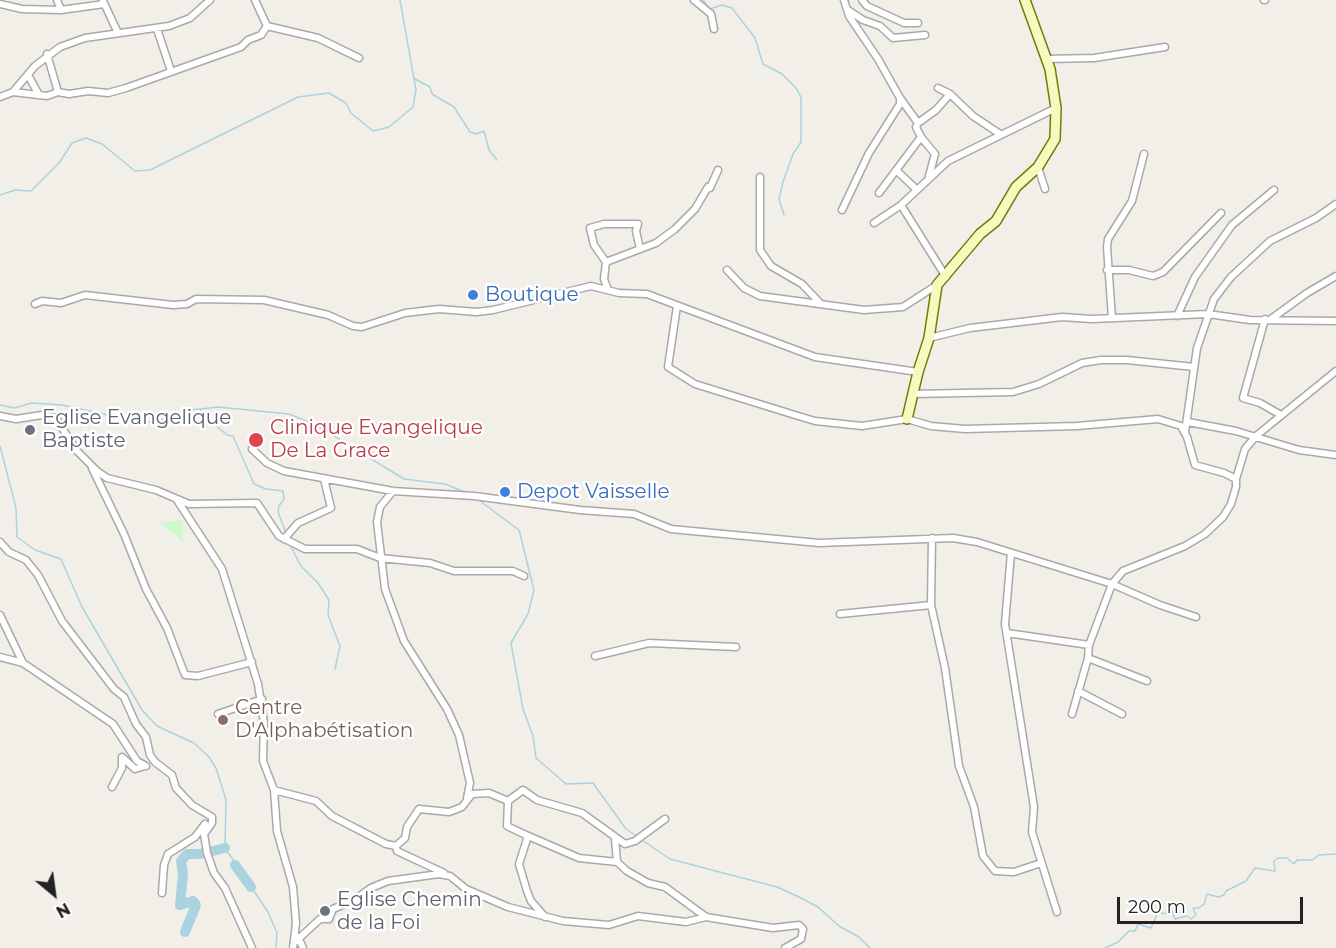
<!DOCTYPE html>
<meta charset="utf-8">
<style>
body{margin:0}
#map{position:relative;width:1336px;height:948px;overflow:hidden;background:#f2efe9;font-family:Montserrat,sans-serif}
canvas{display:block}
.north{position:absolute;left:24px;top:864px;width:60px;height:60px;-webkit-text-stroke:4px #fff;paint-order:stroke;rotate:151deg;font-size:16px;font-weight:700;line-height:24px;text-align:center;color:#222}
.north::after{content:'';display:block;margin:auto;width:21px;height:27px;background:#222;clip-path:polygon(50% 0,100% 100%,50% 72%,0 100%)}
.scale{position:absolute;left:1117px;top:897px;width:186px;height:27px;box-sizing:border-box;border:3px solid #222;border-top:0;padding-left:8px;font-size:18px;line-height:21px;white-space:nowrap;color:#222;-webkit-text-stroke:4px #fff;paint-order:stroke}
</style>
<div id="map">
<canvas width="1336" height="948"></canvas>
<div class="north">N</div>
<div class="scale">200 m</div>
</div>
<script>
const c = document.querySelector('canvas').getContext('2d');
c.lineJoin = 'round';
function fill(path, color) { c.fillStyle = color; c.fill(path, 'evenodd'); }
const toPath = rows => new Path2D(rows.map(r => 'M' + r).join(''));
function trace(path, color, width, dash) { c.strokeStyle = color; c.lineWidth = width; c.lineCap = dash ? 'butt' : 'round'; c.setLineDash(dash || []); c.stroke(path); }
function drawText(font, color, halo, rows, align = 'center') {
  c.font = font + ' Montserrat,sans-serif'; c.lineWidth = 5; c.setLineDash([]); c.textBaseline = 'middle'; c.strokeStyle = halo; c.fillStyle = color; for (const [text, x, y, turn = 0] of rows) {
    c.save(); c.translate(x, y); c.rotate((+turn || 0) * Math.PI / 180); c.textAlign = isNaN(turn) ? turn : align; if (halo) c.strokeText(text, 0, 0); c.fillText(text, 0, 0); c.restore();
  }
}
const park = toPath([
 [182,520,183,542,161,523]
]);
const stream = toPath([
 [703,0,710,9,722,5,732,8,755,38,763,64,782,74,796,88,801,97,801,142,793,154,783,182,779,199,784,215],
 [415,79,430,87,432,94,454,107,470,132,477,134,484,131,489,150,497,160],
 [0,195,15,190,31,191,59,163,72,143,80,140,86,138,102,144,135,171,150,170,298,97,329,93,346,103,351,113,373,131,389,127,413,107,416,90,400,0],
 [0,405,14,408,32,403,62,405,140,422,154,422,191,410,218,407,289,414,316,425,404,479,445,484,467,493],
 [201,409,202,414,227,435,233,436,254,484,266,489,283,491,284,499,279,506,278,512,286,533],
 [0,446,16,508,17,537,35,550,61,559,82,607,142,710,157,726,194,743,209,757,216,768,226,800,225,848,268,912,277,933,276,948],
 [476,498,519,530,534,590,528,614,511,643,523,709,533,736,536,758,566,784,593,783,626,829,638,837],
 [289,543,301,566,318,583,329,600,328,615,340,646,335,669],
 [642,840,670,859,777,887,799,897,818,907,839,926,859,937,870,948],
 [1105,948,1118,942,1129,931,1135,931,1138,924,1151,928,1158,912,1165,914,1171,908,1175,919,1187,916,1191,919,1196,915,1193,908,1199,908,1204,904,1207,894,1218,897,1224,895,1226,891,1246,881,1255,868,1275,871,1274,861,1278,858,1287,858,1294,864,1297,860,1312,860,1319,855,1336,854]
]);
const river = toPath([
 [235,865,251,887],
 [185,932,196,905,193,901,180,905,183,874,181,861,187,854,200,854,225,848]
]);
const street = toPath([
 [57,0,61,10],
 [255,0,267,26],
 [694,0,711,14,714,29],
 [862,0,867,6,904,23,918,23],
 [1264,0,1265,0],
 [103,1,118,33],
 [0,4,22,9,61,10,104,4],
 [848,10,863,20,880,26,893,38,925,35],
 [267,26,318,38,359,58],
 [157,29,171,71],
 [47,54,58,92],
 [1046,59,1094,58,1165,47],
 [28,75,39,95],
 [938,88,950,94,973,116,1000,134],
 [13,92,47,96,58,92,69,94,88,91,108,93,126,88,241,47,248,40,261,35,267,26],
 [0,97,13,92,35,66,60,47,85,38,169,26,190,18,210,0],
 [918,123,936,110,950,94],
 [921,137,935,154,929,176],
 [1038,167,1045,189],
 [896,170,916,189],
 [760,177,760,250,771,266,802,284,821,304],
 [879,193,921,137,916,127,918,123,900,98],
 [901,205,946,277],
 [842,210,869,153,900,104,900,98,878,59,849,16,844,0],
 [874,223,901,205,948,161,1056,108],
 [606,262,594,245,590,228,604,224,638,224,636,231,640,249],
 [727,270,744,288,760,296,864,310,903,307,937,285],
 [1107,270,1129,270,1153,276,1163,272,1221,213],
 [608,290,604,279,606,262,656,243,675,229,695,209,708,187,710,188,718,170],
 [35,304,42,301,61,303,85,295,173,305,187,304,196,299,264,300,328,315,353,326,362,327,405,313,439,309,477,312,493,310,591,286,619,293,647,294,815,357,918,372],
 [677,306,668,367,695,384,795,415,815,421,862,426,907,419,931,426,965,429,1077,426,1158,419,1181,426,1187,437,1195,465,1224,473,1236,479,1236,487,1231,504,1223,517,1205,534,1185,546,1123,571,1112,584,1089,645,1007,633],
 [1177,316,1195,277,1232,225,1274,190],
 [1112,318,1107,247,1108,239,1132,201,1144,154],
 [1265,319,1243,398,1260,403,1281,415],
 [1271,319,1307,293,1336,276],
 [929,338,970,328,1062,317,1092,319,1208,314,1250,320,1336,321],
 [912,394,1013,392,1039,384,1082,363,1101,360,1127,360,1194,367],
 [0,416,16,419,42,415,56,418,76,450,97,471,107,478,156,490,189,504,257,503,279,536,305,549,357,549,380,558,430,563,454,571,513,571,524,576],
 [1188,422,1236,431,1299,450,1336,455],
 [1185,432,1197,348,1214,299,1231,277,1270,241,1316,218,1336,204],
 [252,449,267,463,284,471,393,491,474,496,580,510,634,514,671,529,819,543,953,538,977,542,1112,584,1160,605,1196,617],
 [92,468,124,534,146,589,167,628,185,675,198,676,252,662],
 [1236,479,1245,449,1256,436,1336,371],
 [393,491,380,507,377,522,385,589,404,641,447,709,459,735,470,783,467,798],
 [177,500,222,569,258,684,264,723,263,761,274,790,277,831,293,887,296,923,293,948],
 [932,538,931,605,945,668,959,766,974,807,983,856,995,871,1014,872,1041,863],
 [284,539,298,523,331,508,324,479],
 [0,542,9,552,26,560,38,575,62,621,114,689,124,697,136,724,146,737,150,755,155,762,172,775,176,788,192,805,212,817,212,823,204,834,207,853,214,873,225,888,252,948],
 [1011,553,1005,624,1034,807,1032,832,1057,912],
 [840,614,931,605],
 [0,615,23,663],
 [595,656,649,643,736,647],
 [0,657,23,663,113,724,137,761,146,766],
 [1088,658,1147,681],
 [1078,691,1122,714],
 [218,714,262,699],
 [1072,714,1088,658,1089,645],
 [112,787,122,768,122,757,135,769,145,766],
 [274,790,316,801,332,816,386,844,396,846,405,838,407,827,419,809,449,812,462,807,472,794,489,793,508,801,523,790,537,800,582,813,625,844,635,841,665,819],
 [508,801,507,826,526,835,527,839,519,864,527,891,531,901,545,917],
 [526,835,579,858,617,862],
 [615,839,617,862,627,871,648,883,665,887,706,917,773,928,799,925,803,929,801,939,785,948],
 [396,846,397,851,444,873],
 [162,893,164,865,168,854,195,837,205,824],
 [298,937,303,948],
 [295,942,320,919,329,919,333,909,356,899,371,888,388,881,439,874,450,876,466,889,508,907,563,921,609,925,638,916,686,922,706,917]
]);
const secondary = toPath([
 [907,419,918,372,929,338,937,285,980,234,996,221,1016,187,1038,167,1055,139,1056,108,1050,69,1025,0]
]);
const markers = [
 [473,295,6,"#3f7fe0"],
 [30,430,6,"#6b7280"],
 [256,440,8,"#e0444e"],
 [505,492,6,"#3f7fe0"],
 [223,720,6,"#8d6e63"],
 [325,911,6,"#6b7280"]
];
const shopNames = [
 ["Boutique",485,295],
 ["Depot Vaisselle",517,492]
];
const worshipNames = [
 ["Eglise Evangelique",42,418],
 ["Baptiste",42,441],
 ["Eglise Chemin",337,900],
 ["de la Foi",337,923]
];
const healthNames = [
 ["Clinique Evangelique",270,428],
 ["De La Grace",270,451]
];
const educationNames = [
 ["Centre",235,708],
 ["D'Alphabétisation",235,731]
];
fill(park, '#c8facc');
trace(stream, '#aad3df', 1.5);
trace(river, '#aad3df', 10);
trace(street, '#a9a9a9', 9);
trace(secondary, '#707d05', 12);
trace(street, '#fff', 6);
trace(secondary, '#f7fabf', 9);
for (const [x, y, r, color] of markers) { const dot = new Path2D(); dot.arc(x, y, r, 0, 2 * Math.PI); c.fillStyle = color; c.fill(dot); trace(dot, '#fff', 2); }
drawText('20px', '#366cbe', '#fff', shopNames, 'left');
drawText('20px', '#5b616d', '#fff', worshipNames, 'left');
drawText('20px', '#be3a42', '#fff', healthNames, 'left');
drawText('20px', '#785e54', '#fff', educationNames, 'left');
</script>
